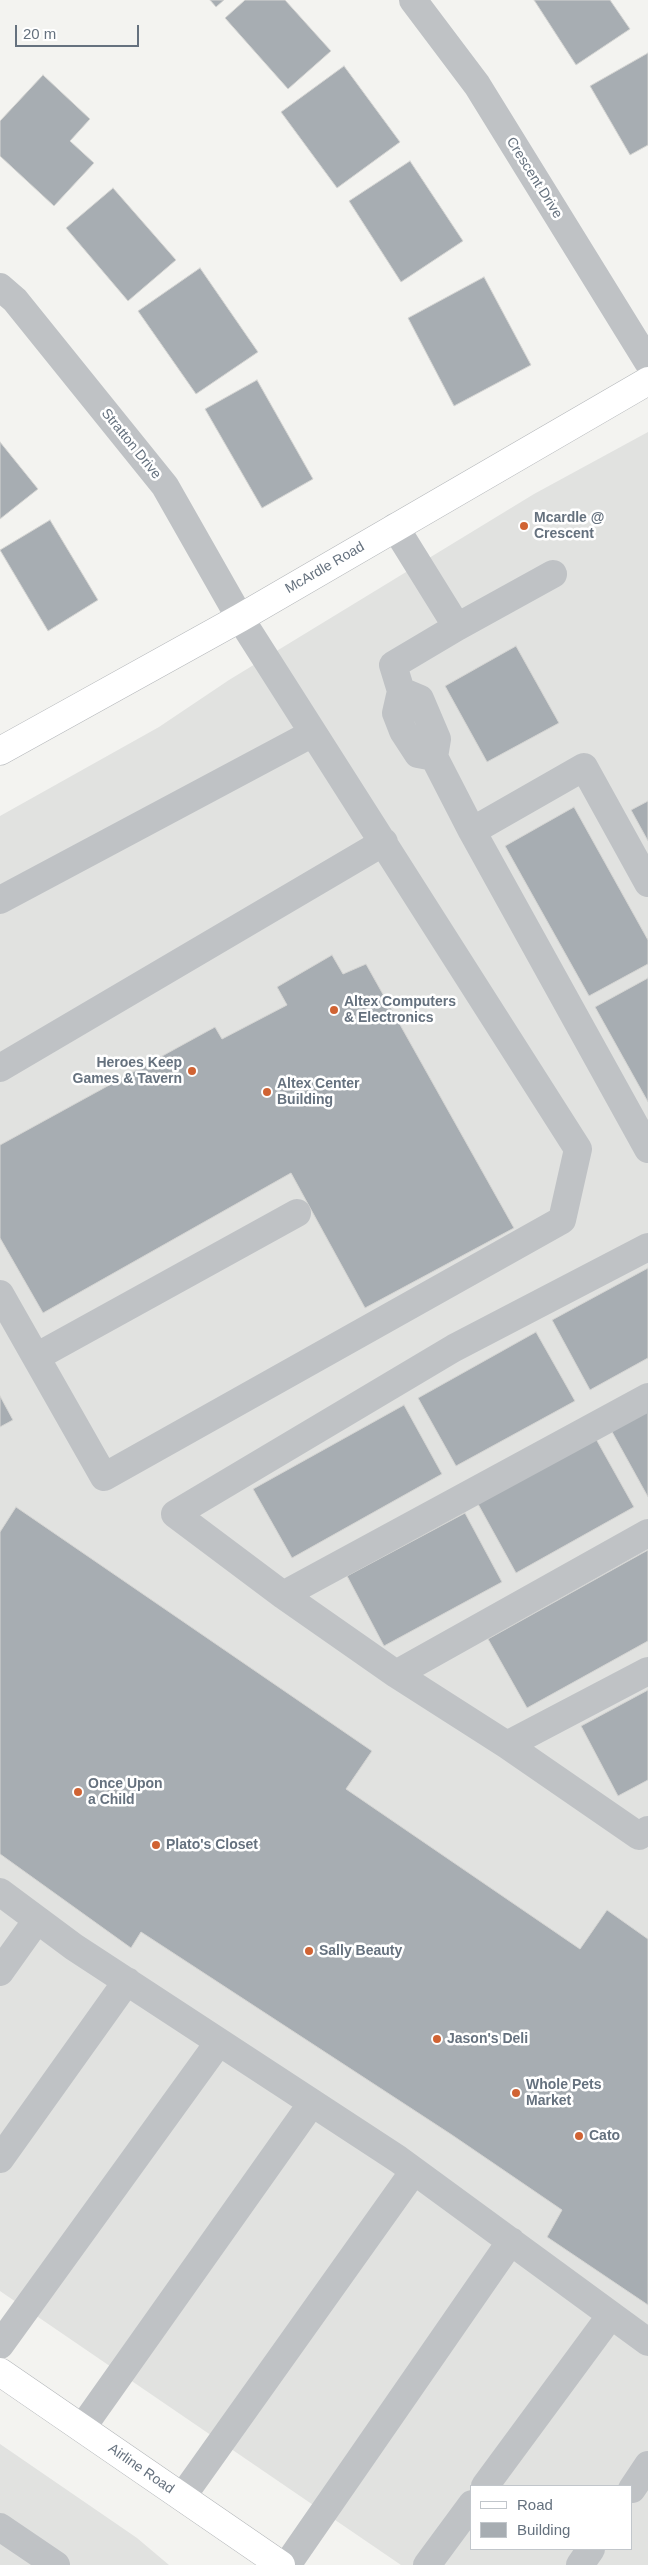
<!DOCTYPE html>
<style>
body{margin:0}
#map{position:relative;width:648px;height:2565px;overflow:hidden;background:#f3f3f0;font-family:Arial,sans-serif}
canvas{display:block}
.legend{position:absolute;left:470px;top:2485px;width:162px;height:65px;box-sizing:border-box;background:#fff;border:1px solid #c1c6cb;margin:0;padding:6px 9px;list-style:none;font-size:15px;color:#65717e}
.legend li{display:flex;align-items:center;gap:10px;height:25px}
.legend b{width:25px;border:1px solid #c1c6cb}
.scale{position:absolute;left:15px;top:25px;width:124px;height:22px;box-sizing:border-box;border:2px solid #65717e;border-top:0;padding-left:6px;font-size:15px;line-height:18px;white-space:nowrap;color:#65717e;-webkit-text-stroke:4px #fff;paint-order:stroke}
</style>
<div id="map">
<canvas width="648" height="2565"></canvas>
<ul class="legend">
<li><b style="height:6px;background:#fff"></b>Road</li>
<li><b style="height:14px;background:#a7adb2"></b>Building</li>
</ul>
<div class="scale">20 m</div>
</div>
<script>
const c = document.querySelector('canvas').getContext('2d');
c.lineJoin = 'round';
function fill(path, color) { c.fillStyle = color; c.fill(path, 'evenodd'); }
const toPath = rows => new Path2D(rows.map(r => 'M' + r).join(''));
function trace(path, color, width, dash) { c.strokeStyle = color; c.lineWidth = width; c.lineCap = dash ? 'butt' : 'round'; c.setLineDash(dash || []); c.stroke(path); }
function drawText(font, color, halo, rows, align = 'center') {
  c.font = font + ' Arial,sans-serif'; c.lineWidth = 5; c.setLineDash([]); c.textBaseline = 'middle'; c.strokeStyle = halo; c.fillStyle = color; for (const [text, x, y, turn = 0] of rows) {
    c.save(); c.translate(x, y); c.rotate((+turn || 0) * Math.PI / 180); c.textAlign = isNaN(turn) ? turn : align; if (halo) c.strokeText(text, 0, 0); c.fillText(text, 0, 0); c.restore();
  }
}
const built = toPath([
 [648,432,648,2565,401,2565,0,2291,0,816,159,727,229,680,534,494],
 [472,2486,632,2486,632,2549,472,2549],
 [0,2444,137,2538,169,2565,0,2565]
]);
const building = toPath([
 [210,0,224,0,216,7,210,0],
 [245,0,285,0,331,51,288,89,225,18,245,0],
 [534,0,610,0,630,29,576,65,534,0],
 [648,53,648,145,630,155,590,86,648,53],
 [344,66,400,142,337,188,281,112,344,66],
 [43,75,90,119,70,141,94,163,54,206,0,156,0,121,43,75],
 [410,161,463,241,401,282,349,201,410,161],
 [113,188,176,260,128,301,66,228,113,188],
 [200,268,258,352,196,394,138,311,200,268],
 [484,277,531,365,454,406,408,318,484,277],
 [257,380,313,479,262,508,205,409,257,380],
 [0,442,38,489,0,519,0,442],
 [50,520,98,600,48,631,0,550,50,520],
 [516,646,559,723,487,762,445,686,516,646],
 [648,801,648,841,631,810,648,801],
 [574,807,648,940,648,964,589,996,505,846,574,807],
 [332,955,343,974,366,964,514,1228,365,1308,291,1173,43,1313,0,1238,0,1145,215,1027,222,1039,287,1005,277,987,332,955],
 [648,978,648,1102,595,1007,648,978],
 [648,1268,648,1358,590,1390,552,1320,648,1268],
 [536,1332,575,1401,456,1466,418,1398,536,1332],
 [0,1396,13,1420,0,1427,0,1396],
 [404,1405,442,1474,292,1558,253,1489,404,1405],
 [648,1409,648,1497,611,1430,648,1409],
 [596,1439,634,1507,516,1573,478,1504,596,1439],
 [16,1507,372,1751,346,1789,580,1949,607,1910,648,1939,648,2305,547,2237,562,2210,452,2135,141,1932,131,1948,0,1854,0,1532,16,1507],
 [465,1513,502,1582,384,1646,347,1576,465,1513],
 [648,1550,648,1641,527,1708,488,1639,648,1550],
 [648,1690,648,1780,618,1796,581,1726,648,1690]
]);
const minor = toPath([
 [413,0,477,85,648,362],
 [0,287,15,300,165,486,240,618,578,1149,562,1220,104,1477,0,1294],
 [395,527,457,627,393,665,401,691,396,713,403,731,418,754,434,757,437,739,420,699,401,691],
 [457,627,553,574],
 [434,757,472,831,648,1149],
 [472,831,584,767,648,883],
 [0,900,313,733],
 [0,1068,384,842],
 [648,1247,454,1348,175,1514,283,1595,396,1674,507,1745,639,1836,648,1830],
 [36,1357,297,1213],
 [283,1595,648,1397],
 [396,1674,648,1533],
 [507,1745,648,1671],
 [0,1892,74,1947,398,2159,648,2342],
 [0,1972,37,1920],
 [0,2159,127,1981],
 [0,2345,219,2042],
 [82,2428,312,2103],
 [485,2486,611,2315],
 [632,2489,648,2465],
 [182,2497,414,2171],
 [0,2527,56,2565],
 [287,2565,511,2241],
 [427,2565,472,2504],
 [580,2565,591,2549]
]);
const major = toPath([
 [0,751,240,618,648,381],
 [0,2372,281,2565]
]);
const markers = [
 [524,526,5,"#d06333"],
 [334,1010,5,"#d06333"],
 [192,1071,5,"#d06333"],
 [267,1092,5,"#d06333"],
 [78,1792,5,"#d06333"],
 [156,1845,5,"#d06333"],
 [309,1951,5,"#d06333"],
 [437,2039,5,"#d06333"],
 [516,2093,5,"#d06333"],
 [579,2136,5,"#d06333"]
];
const streetNames = [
 ["Crescent Drive",534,178,58],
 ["Stratton Drive",131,444,51],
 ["McArdle Road",325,568,-30],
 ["Airline Road",141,2469,35]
];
const poiNames = [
 ["Mcardle @",534,518],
 ["Crescent",534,534],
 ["Altex Computers",344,1002],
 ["& Electronics",344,1018],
 ["Heroes Keep",182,1063,"right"],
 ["Games & Tavern",182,1079,"right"],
 ["Altex Center",277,1084],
 ["Building",277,1100],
 ["Once Upon",88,1784],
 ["a Child",88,1800],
 ["Plato's Closet",166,1845],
 ["Sally Beauty",319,1951],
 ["Jason's Deli",447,2039],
 ["Whole Pets",526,2085],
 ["Market",526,2101],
 ["Cato",589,2136]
];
fill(built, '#e1e2e0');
fill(building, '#a7adb2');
trace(building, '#d5d5d3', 1);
trace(major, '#b3b6b9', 29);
trace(minor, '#bfc2c5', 28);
trace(major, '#fff', 28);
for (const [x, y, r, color] of markers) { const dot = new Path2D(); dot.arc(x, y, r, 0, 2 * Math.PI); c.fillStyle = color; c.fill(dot); trace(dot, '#fff', 2); }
drawText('14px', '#65717e', '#fff', streetNames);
drawText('bold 14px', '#65717e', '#fff', poiNames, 'left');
</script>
